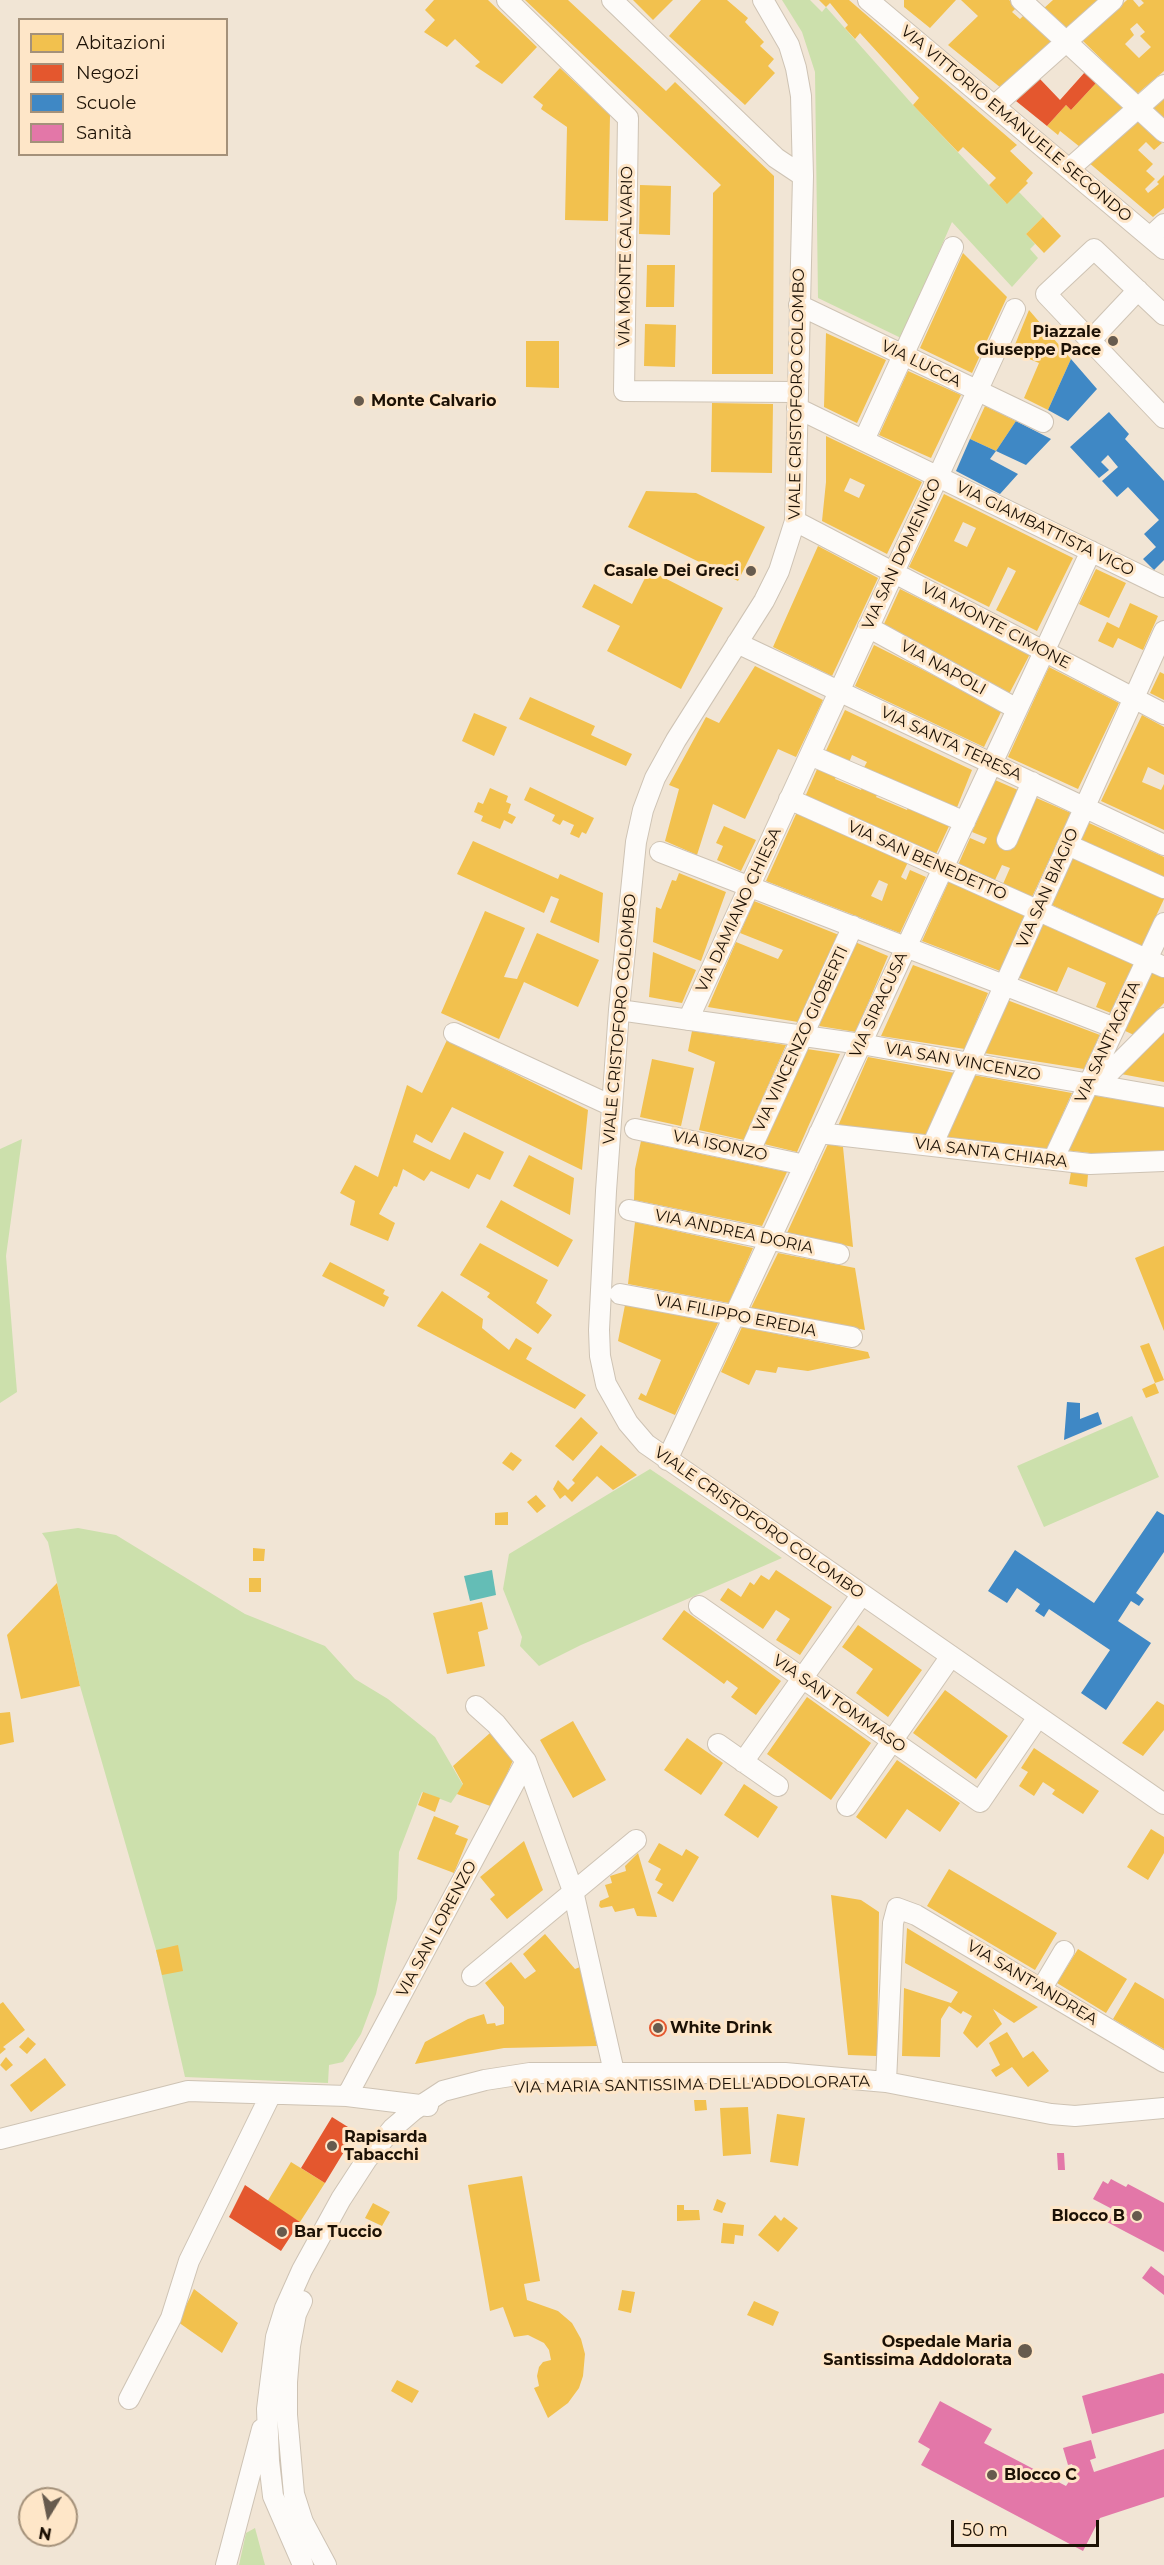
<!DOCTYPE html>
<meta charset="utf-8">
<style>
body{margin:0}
#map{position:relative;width:1164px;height:2565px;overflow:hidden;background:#f1e5d5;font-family:Montserrat,sans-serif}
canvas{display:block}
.legend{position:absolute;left:18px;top:18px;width:210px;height:138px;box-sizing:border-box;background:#fee6c8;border:2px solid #a4917a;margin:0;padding:8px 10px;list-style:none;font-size:18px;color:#1c1105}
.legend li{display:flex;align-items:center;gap:12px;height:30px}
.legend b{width:30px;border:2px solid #a4917a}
.north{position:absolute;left:18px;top:2487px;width:60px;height:60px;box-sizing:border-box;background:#fee6c8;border:2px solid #a4917a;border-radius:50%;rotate:190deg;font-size:16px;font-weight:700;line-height:24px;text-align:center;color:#1c1105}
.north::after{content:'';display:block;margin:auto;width:21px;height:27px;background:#675b4e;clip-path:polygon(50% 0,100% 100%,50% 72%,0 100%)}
.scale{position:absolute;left:951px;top:2520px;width:148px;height:27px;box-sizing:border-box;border:3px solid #1c1105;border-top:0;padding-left:8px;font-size:18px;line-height:21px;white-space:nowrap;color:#1c1105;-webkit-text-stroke:4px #fee6c8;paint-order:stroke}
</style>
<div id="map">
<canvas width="1164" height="2565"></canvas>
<ul class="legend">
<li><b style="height:16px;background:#f2c14e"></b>Abitazioni</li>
<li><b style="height:16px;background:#e4572e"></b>Negozi</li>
<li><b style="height:16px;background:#3f88c5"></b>Scuole</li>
<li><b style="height:16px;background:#e377a8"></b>Sanità</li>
</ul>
<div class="north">N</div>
<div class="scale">50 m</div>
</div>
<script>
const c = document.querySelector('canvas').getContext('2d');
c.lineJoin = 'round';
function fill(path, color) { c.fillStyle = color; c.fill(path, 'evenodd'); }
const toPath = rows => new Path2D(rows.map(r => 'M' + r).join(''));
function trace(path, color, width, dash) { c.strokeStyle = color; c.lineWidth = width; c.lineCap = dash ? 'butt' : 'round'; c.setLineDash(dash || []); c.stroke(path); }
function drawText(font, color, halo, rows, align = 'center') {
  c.font = font + ' Montserrat,sans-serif'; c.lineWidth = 6; c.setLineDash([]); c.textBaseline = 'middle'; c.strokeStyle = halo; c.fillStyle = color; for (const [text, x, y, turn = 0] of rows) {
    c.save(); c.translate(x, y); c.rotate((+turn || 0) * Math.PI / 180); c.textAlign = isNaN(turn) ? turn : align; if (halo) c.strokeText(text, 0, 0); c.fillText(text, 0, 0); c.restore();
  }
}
const green = toPath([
 [782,0,810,0,822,12,826,7,913,105,1006,203,1019,192,1043,217,1026,234,1035,244,1030,249,1038,258,1012,287,952,222,901,338,818,298,815,72,802,32],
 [22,1139,6,1256,17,1392,0,1403,0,1149],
 [1132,1416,1159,1477,1044,1527,1017,1466],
 [650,1469,782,1558,581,1645,539,1666,520,1646,522,1637,503,1589,509,1554],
 [78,1528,116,1535,245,1614,325,1646,355,1679,388,1699,435,1737,463,1785,451,1803,422,1792,399,1852,397,1899,376,1994,361,2034,343,2062,329,2065,328,2083,185,2077,156,1950,80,1686,48,1542,42,1533],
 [255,2528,265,2565,239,2565,246,2533]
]);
const water = toPath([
 [492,1570,496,1595,470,1601,464,1576]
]);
const homes = toPath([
 [434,0,488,0,537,47,502,84,475,66,480,62,455,39,447,47,424,32,435,20,425,10],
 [525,0,568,0,666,91,675,82,774,176,773,374,712,374,713,193,721,185],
 [633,0,673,0,653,20],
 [701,0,727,0,748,18,745,22,764,42,760,46,774,59,768,66,775,73,745,105,669,36],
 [819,0,849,0,1017,145,1010,151,1033,173,1026,181,1028,183,1007,204,989,185,996,178,963,147,958,152,913,105,919,98,881,56,860,33,855,39,845,28,848,25,830,3,826,7],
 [904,0,956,0,930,28,904,7],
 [961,0,1009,0,1017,7,1012,12,1020,19,1025,14,1052,41,1001,88,948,45,978,16],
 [1053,0,1098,0,1065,29,1043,9],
 [1127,0,1133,0,1139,7,1144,3,1141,0,1164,0,1164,71,1137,94,1082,40],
 [1137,23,1145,32,1140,36,1151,47,1139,58,1125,44,1134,35,1130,29],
 [560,68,610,115,608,221,565,220,567,127,541,109,543,105,533,97],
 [1097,82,1124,107,1080,147,1060,131,1058,135,1047,126,1066,105,1071,110],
 [1164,97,1164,120,1151,108],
 [1137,119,1162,143,1154,150,1146,142,1138,150,1153,164,1146,171,1155,179,1145,189,1148,193,1159,184,1157,182,1164,175,1164,208,1153,217,1088,162],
 [640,185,671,186,670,235,639,234],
 [1043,217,1061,236,1044,253,1026,234],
 [963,253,1007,297,972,373,920,348],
 [647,265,675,265,674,307,646,307],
 [1029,310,1071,359,1048,410,1024,398,1039,363,1012,352],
 [645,324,676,325,675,367,644,366],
 [826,333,886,360,857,423,824,407],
 [526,341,559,341,559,388,526,387],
 [908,371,961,395,931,458,879,435],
 [712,403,773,404,772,473,711,472],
 [985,406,1016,421,996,451,970,439],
 [826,436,922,482,887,554,822,521,826,482],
 [850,478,865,485,859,498,844,491],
 [646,491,696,493,765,527,738,581,628,527],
 [944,494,1073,558,1037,631,996,610,1016,571,1008,567,989,607,909,567],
 [963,522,976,528,967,547,954,541],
 [818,546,878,578,832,676,773,647],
 [1096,569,1126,583,1109,618,1079,604],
 [649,570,723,608,681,689,607,651,620,626,582,607,594,584,632,604],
 [900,589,1030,654,1009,694,884,624],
 [1130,603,1158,616,1143,650,1118,638,1113,648,1098,641,1107,622,1119,628],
 [874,645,1002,710,984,747,855,686],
 [755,666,823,700,796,757,778,749,745,819,713,804,697,855,665,841,679,789,669,785,706,717,719,723],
 [1049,667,1119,703,1078,789,1008,757],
 [1160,672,1164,674,1164,700,1150,693],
 [530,697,595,726,591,735,632,754,626,766,519,719],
 [845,710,972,770,956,810,862,771,867,762,852,755,848,765,824,755],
 [474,713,507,727,494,756,462,741],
 [1142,715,1164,727,1164,775,1148,767,1142,782,1161,790,1164,784,1164,830,1101,801],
 [818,767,837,775,835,779,861,790,863,786,878,793,876,797,907,810,909,806,950,824,936,854,805,797],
 [995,780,1071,813,1032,897,1003,884,1010,868,1002,865,995,880,958,865,970,838,984,844,987,838,972,832],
 [530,787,594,818,586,834,582,832,579,838,570,834,574,825,563,820,560,825,552,821,555,815,524,800],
 [490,788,508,796,506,802,511,804,508,813,516,817,512,824,504,820,500,829,481,821,483,816,474,812,478,802,483,804],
 [797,812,908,862,901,877,906,880,910,870,926,877,900,933,766,881],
 [879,880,888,884,882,901,871,896],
 [1089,823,1164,857,1164,883,1079,844],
 [724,826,756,840,741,871,717,860,723,846,716,843],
 [473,841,558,879,560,874,603,893,599,943,550,922,559,899,551,896,544,913,457,874],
 [1074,854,1164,894,1164,899,1142,946,1052,905],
 [679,873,726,892,701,961,653,942,656,907,661,909,672,880,676,881],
 [949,881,1025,914,1000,971,922,941],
 [754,901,839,935,798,1022,708,1007,736,942,778,959,783,950,740,933],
 [485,911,525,928,504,977,517,979,537,933,599,960,578,1007,524,982,499,1039,441,1013],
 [1042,924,1134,963,1111,1013,1096,1007,1106,983,1068,967,1057,992,1017,977],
 [855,942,888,956,856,1032,819,1026],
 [653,952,696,970,682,1003,649,997],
 [913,965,988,993,965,1049,881,1036],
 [1153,970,1164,976,1164,1003,1134,1035,1123,1030],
 [1007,1000,1100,1035,1084,1069,984,1053],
 [1164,1030,1164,1082,1121,1074],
 [692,1031,786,1045,744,1140,699,1130,715,1062,688,1051],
 [447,1040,588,1110,582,1170,452,1107,432,1143,416,1134,413,1142,450,1160,464,1132,504,1152,490,1180,477,1174,469,1189,431,1171,424,1181,403,1169,397,1187,394,1186,379,1214,395,1223,388,1241,350,1225,355,1201,340,1193,355,1165,378,1177,407,1085,422,1093],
 [807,1049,840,1054,797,1152,764,1144],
 [868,1057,955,1073,926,1137,838,1126],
 [652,1059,694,1068,681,1126,640,1117],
 [973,1075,1072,1093,1047,1149,946,1137],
 [1091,1095,1164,1107,1164,1152,1098,1154,1064,1150],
 [641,1141,701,1154,787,1172,762,1226,634,1200,635,1169],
 [828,1144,843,1147,853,1247,787,1233],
 [529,1155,574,1178,570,1215,513,1186],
 [1071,1172,1088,1174,1087,1187,1069,1184],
 [501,1200,573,1240,558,1267,486,1227],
 [635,1222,753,1248,729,1303,628,1284],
 [480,1243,548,1280,536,1303,552,1315,538,1334,487,1297,490,1293,460,1275],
 [1164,1246,1164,1331,1135,1258],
 [778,1253,855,1268,865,1330,751,1308],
 [330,1262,385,1290,383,1294,389,1297,384,1307,322,1276],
 [442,1291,483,1319,482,1328,509,1350,516,1338,532,1348,526,1359,586,1395,575,1409,417,1326],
 [625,1305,718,1323,675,1415,638,1399,641,1393,646,1396,661,1360,618,1341],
 [742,1327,868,1352,870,1358,808,1371,778,1367,776,1373,756,1370,749,1385,721,1372],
 [1149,1343,1164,1380,1155,1383,1140,1346],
 [1155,1383,1159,1393,1146,1398,1142,1389],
 [581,1417,598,1433,573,1461,555,1446],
 [601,1445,637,1475,613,1490,597,1476,572,1502,565,1495,560,1499,553,1489,558,1480,568,1490,575,1483,572,1480],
 [511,1452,522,1460,513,1471,502,1463],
 [536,1495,546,1506,537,1513,527,1502],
 [508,1512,508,1525,495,1525,495,1513],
 [253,1548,265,1549,264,1561,253,1561],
 [776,1570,832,1607,800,1655,776,1640,790,1619,776,1610,763,1629,720,1600,728,1588,741,1597,750,1582,754,1585,761,1575,769,1580],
 [249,1578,261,1578,261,1592,249,1592],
 [57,1583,80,1686,21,1699,7,1635],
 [482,1602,488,1629,478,1632,485,1666,447,1674,433,1613],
 [684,1610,781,1681,756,1715,731,1697,738,1688,727,1680,724,1684,662,1639],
 [858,1625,922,1670,888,1717,856,1693,873,1669,842,1647],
 [945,1690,1008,1736,976,1779,913,1733],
 [807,1697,871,1743,831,1800,767,1754],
 [1157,1701,1164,1705,1164,1730,1143,1756,1122,1743],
 [10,1712,14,1742,0,1745,0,1713],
 [573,1721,606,1780,573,1798,540,1740],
 [490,1733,513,1760,493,1807,457,1794,463,1784,453,1766],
 [687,1738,723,1763,701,1795,664,1770],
 [1034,1748,1099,1791,1083,1814,1052,1794,1055,1790,1043,1782,1034,1796,1019,1786,1028,1772,1021,1768],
 [897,1760,960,1803,940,1832,907,1809,886,1839,856,1817],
 [744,1784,778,1807,758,1838,724,1815],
 [423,1792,440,1798,435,1812,418,1805],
 [434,1816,459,1826,455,1834,468,1839,454,1873,417,1859],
 [1151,1829,1164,1837,1164,1853,1148,1880,1127,1867],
 [524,1841,543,1890,507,1919,490,1899,495,1895,480,1877],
 [659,1843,682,1856,686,1849,699,1857,673,1902,657,1893,663,1884,655,1880,661,1869,648,1862],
 [638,1853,657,1917,637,1916,634,1908,615,1912,612,1906,601,1908,599,1906,600,1901,609,1897,605,1885,612,1883,610,1876,626,1871,625,1866],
 [949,1869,1057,1933,1035,1970,927,1906],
 [831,1895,861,1900,879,1912,877,2056,848,2055],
 [907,1928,973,1968,1038,2007,1014,2023,993,2009,1002,2024,977,2048,963,2033,972,2016,963,2011,961,2014,949,2006,941,2019,940,2057,902,2056,904,1988,951,2003,958,1992,905,1963],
 [545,1934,575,1969,580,1967,597,2046,504,2048,415,2064,425,2042,468,2019,484,2014,487,2024,495,2023,496,2026,504,2024,504,2007,485,1983,511,1962,525,1979,536,1971,523,1954],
 [178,1945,183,1971,162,1975,156,1950],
 [1078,1949,1127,1979,1106,2013,1057,1983],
 [1135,1982,1164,1999,1164,2049,1113,2019],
 [3,2002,25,2030,3,2047,6,2049,0,2054,0,2004],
 [1007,2032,1023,2058,1033,2051,1049,2071,1028,2087,1012,2067,996,2077,991,2070,1000,2065,989,2043],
 [28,2037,36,2044,27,2054,19,2047],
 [6,2057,13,2065,6,2071,0,2065],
 [45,2058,66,2085,31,2112,10,2085],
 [694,2100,706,2100,707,2110,695,2111],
 [748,2107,751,2154,723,2156,720,2108],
 [777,2114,805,2118,798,2166,770,2162],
 [291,2162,325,2183,300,2222,267,2202],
 [522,2176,540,2281,524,2284,527,2300,558,2311,572,2323,581,2339,585,2354,583,2376,579,2388,568,2403,548,2418,534,2388,539,2386,537,2376,539,2367,543,2362,551,2360,549,2350,544,2343,528,2335,514,2337,503,2307,490,2311,468,2185],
 [717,2199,726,2203,722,2213,713,2210],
 [373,2203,390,2212,382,2226,365,2218],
 [677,2205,684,2205,684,2210,699,2210,700,2220,677,2221],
 [775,2215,781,2221,784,2217,798,2228,778,2252,758,2235],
 [723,2223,744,2225,743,2236,735,2235,734,2244,721,2243],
 [194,2289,238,2323,222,2353,178,2322],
 [622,2290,635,2292,631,2313,618,2310],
 [754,2301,779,2312,773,2326,747,2315],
 [397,2380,419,2391,412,2403,391,2391]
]);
const shops = toPath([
 [1085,72,1097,82,1071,110,1066,105,1047,126,1016,101,1040,79,1060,100],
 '649 2028a9 9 0 1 1 18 0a9 9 0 1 1-18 0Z',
 [332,2117,356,2132,325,2183,301,2168],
 [245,2185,300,2222,281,2251,229,2217]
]);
const schools = toPath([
 [1071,359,1097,389,1068,421,1048,410],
 [1109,412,1129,434,1125,439,1164,481,1164,560,1154,570,1143,559,1156,547,1144,534,1159,520,1128,487,1117,497,1102,481,1118,467,1108,455,1101,462,1109,470,1099,478,1070,447],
 [1016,421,1051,439,1026,465,996,451],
 [970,439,996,451,990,459,1018,474,1000,494,956,471],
 [1067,1402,1080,1403,1080,1419,1098,1412,1102,1424,1064,1440],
 [1157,1511,1164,1515,1164,1552,1136,1593,1144,1599,1139,1606,1131,1601,1118,1621,1151,1643,1106,1710,1081,1693,1110,1650,1049,1609,1044,1617,1035,1611,1040,1604,1017,1588,1007,1603,988,1591,1015,1550,1094,1603]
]);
const health = toPath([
 [1057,2153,1064,2153,1065,2170,1058,2170],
 [1111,2179,1126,2187,1128,2184,1164,2203,1164,2252,1107,2222,1114,2210,1093,2199,1103,2181,1108,2184],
 [1151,2266,1164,2276,1164,2295,1142,2278],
 [1162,2373,1164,2374,1164,2413,1092,2434,1082,2396],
 [940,2401,992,2429,984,2443,1066,2486,1070,2480,1077,2477,1072,2464,1068,2465,1063,2448,1091,2440,1096,2458,1090,2460,1094,2472,1164,2449,1164,2497,1100,2518,1083,2551,921,2465,930,2449,918,2442]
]);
const minor = toPath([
 [507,0,628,118,624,391,797,392],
 [612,0,776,158,803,176],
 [763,0,789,45,796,68,801,96,803,176,795,521,779,571,764,601,676,740,655,778,643,810,636,842,619,1010,606,1191,599,1330,600,1356,606,1384,628,1423,646,1444,1164,1804],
 [868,0,1164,249],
 [1021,0,1164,132],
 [994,106,1113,0],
 [1069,169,1164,85],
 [1150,237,1164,224],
 [799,305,1043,422],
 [1164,315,1094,249,1046,294,1164,418],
 [1091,340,1138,290],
 [797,408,1164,587],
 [864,440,953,247],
 [795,521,1164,714],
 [868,627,1017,709],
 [737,643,1164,845],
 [810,755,965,822],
 [789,799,1164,967],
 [1007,840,1032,782],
 [1068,845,1164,888],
 [660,852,1115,1028],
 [619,1010,861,1044,1164,1097],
 [688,1020,1015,309],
 [454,1033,612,1106],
 [1089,1084,1106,1076,1164,1018],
 [635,1129,805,1165],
 [819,1133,1090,1164,1164,1161],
 [932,1146,1164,631],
 [749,1153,853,926],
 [1053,1160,1164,923],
 [629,1210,839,1254],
 [620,1294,852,1337],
 [667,1460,1091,551],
 [699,1606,980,1802,1038,1717],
 [476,1706,496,1724,526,1761,573,1891,614,2072],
 [718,1744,778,1786],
 [743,1762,862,1594],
 [847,1806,951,1656],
 [472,1976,636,1840],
 [1042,1988,1064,1951],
 [886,2082,893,1923,897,1908,916,1915,1164,2062],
 [347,2096,526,1761],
 [0,2139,188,2091,347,2096,428,2106],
 [302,2301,296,2314,290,2346,287,2382,287,2415,294,2494,303,2522,326,2565],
 [129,2399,171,2318,189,2261,271,2094],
 [226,2565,262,2429],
 [303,2565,273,2496,269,2461,267,2409,276,2337,285,2308,302,2270,341,2199,367,2159,393,2128,414,2110,443,2091,485,2080,530,2073,785,2073,886,2082,1051,2114,1075,2116,1164,2108]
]);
const markers = [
 [1113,341,6,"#675b4e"],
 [359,401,6,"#675b4e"],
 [751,571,6,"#675b4e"],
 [658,2028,6,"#675b4e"],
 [332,2146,6,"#675b4e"],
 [1137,2216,6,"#675b4e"],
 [282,2232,6,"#675b4e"],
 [1025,2351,8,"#675b4e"],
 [992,2475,6,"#675b4e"]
];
const streetNames = [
 ["VIA VITTORIO EMANUELE SECONDO",1016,124,40],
 ["VIA MONTE CALVARIO",626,256,-89],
 ["VIA LUCCA",921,364,26],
 ["VIALE CRISTOFORO COLOMBO",797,394,-89],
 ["VIA GIAMBATTISTA VICO",1045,529,26],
 ["VIA SAN DOMENICO",902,554,-65],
 ["VIA MONTE CIMONE",996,626,28],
 ["VIA NAPOLI",943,668,29],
 ["VIA SANTA TERESA",951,744,25],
 ["VIA SAN BENEDETTO",927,861,24],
 ["VIA SAN BIAGIO",1048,888,-66],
 ["VIA DAMIANO CHIESA",739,910,-65],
 ["VIA SIRACUSA",879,1005,-65],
 ["VIALE CRISTOFORO COLOMBO",620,1019,-85],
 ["VIA VINCENZO GIOBERTI",801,1039,-65],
 ["VIA SANT'AGATA",1108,1042,-65],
 ["VIA SAN VINCENZO",963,1062,10],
 ["VIA ISONZO",720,1146,12],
 ["VIA SANTA CHIARA",991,1153,7],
 ["VIA ANDREA DORIA",734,1232,12],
 ["VIA FILIPPO EREDIA",736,1316,11],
 ["VIALE CRISTOFORO COLOMBO",759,1523,35],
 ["VIA SAN TOMMASO",839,1704,35],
 ["VIA SAN LORENZO",437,1929,-62],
 ["VIA SANT'ANDREA",1032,1983,31],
 ["VIA MARIA SANTISSIMA DELL'ADDOLORATA",692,2085,-1]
];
const poiNames = [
 ["Piazzale",1101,332,"right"],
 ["Giuseppe Pace",1101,350,"right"],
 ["Monte Calvario",371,401],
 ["Casale Dei Greci",739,571,"right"],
 ["White Drink",670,2028],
 ["Rapisarda",344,2137],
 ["Tabacchi",344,2155],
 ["Blocco B",1125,2216,"right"],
 ["Bar Tuccio",294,2232],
 ["Ospedale Maria",1012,2342,"right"],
 ["Santissima Addolorata",1012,2360,"right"],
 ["Blocco C",1004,2475]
];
fill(green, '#cce0ac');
fill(water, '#64bdb6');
fill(homes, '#f2c14e');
fill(shops, '#e4572e');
fill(schools, '#3f88c5');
fill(health, '#e377a8');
trace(minor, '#cec3b4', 22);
trace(minor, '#fdfbf9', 20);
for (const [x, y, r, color] of markers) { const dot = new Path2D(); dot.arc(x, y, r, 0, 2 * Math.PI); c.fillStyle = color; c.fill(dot); trace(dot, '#fee6c8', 2); }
drawText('16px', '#1c1105', '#fee6c8', streetNames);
drawText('bold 16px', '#1c1105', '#fee6c8', poiNames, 'left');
</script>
